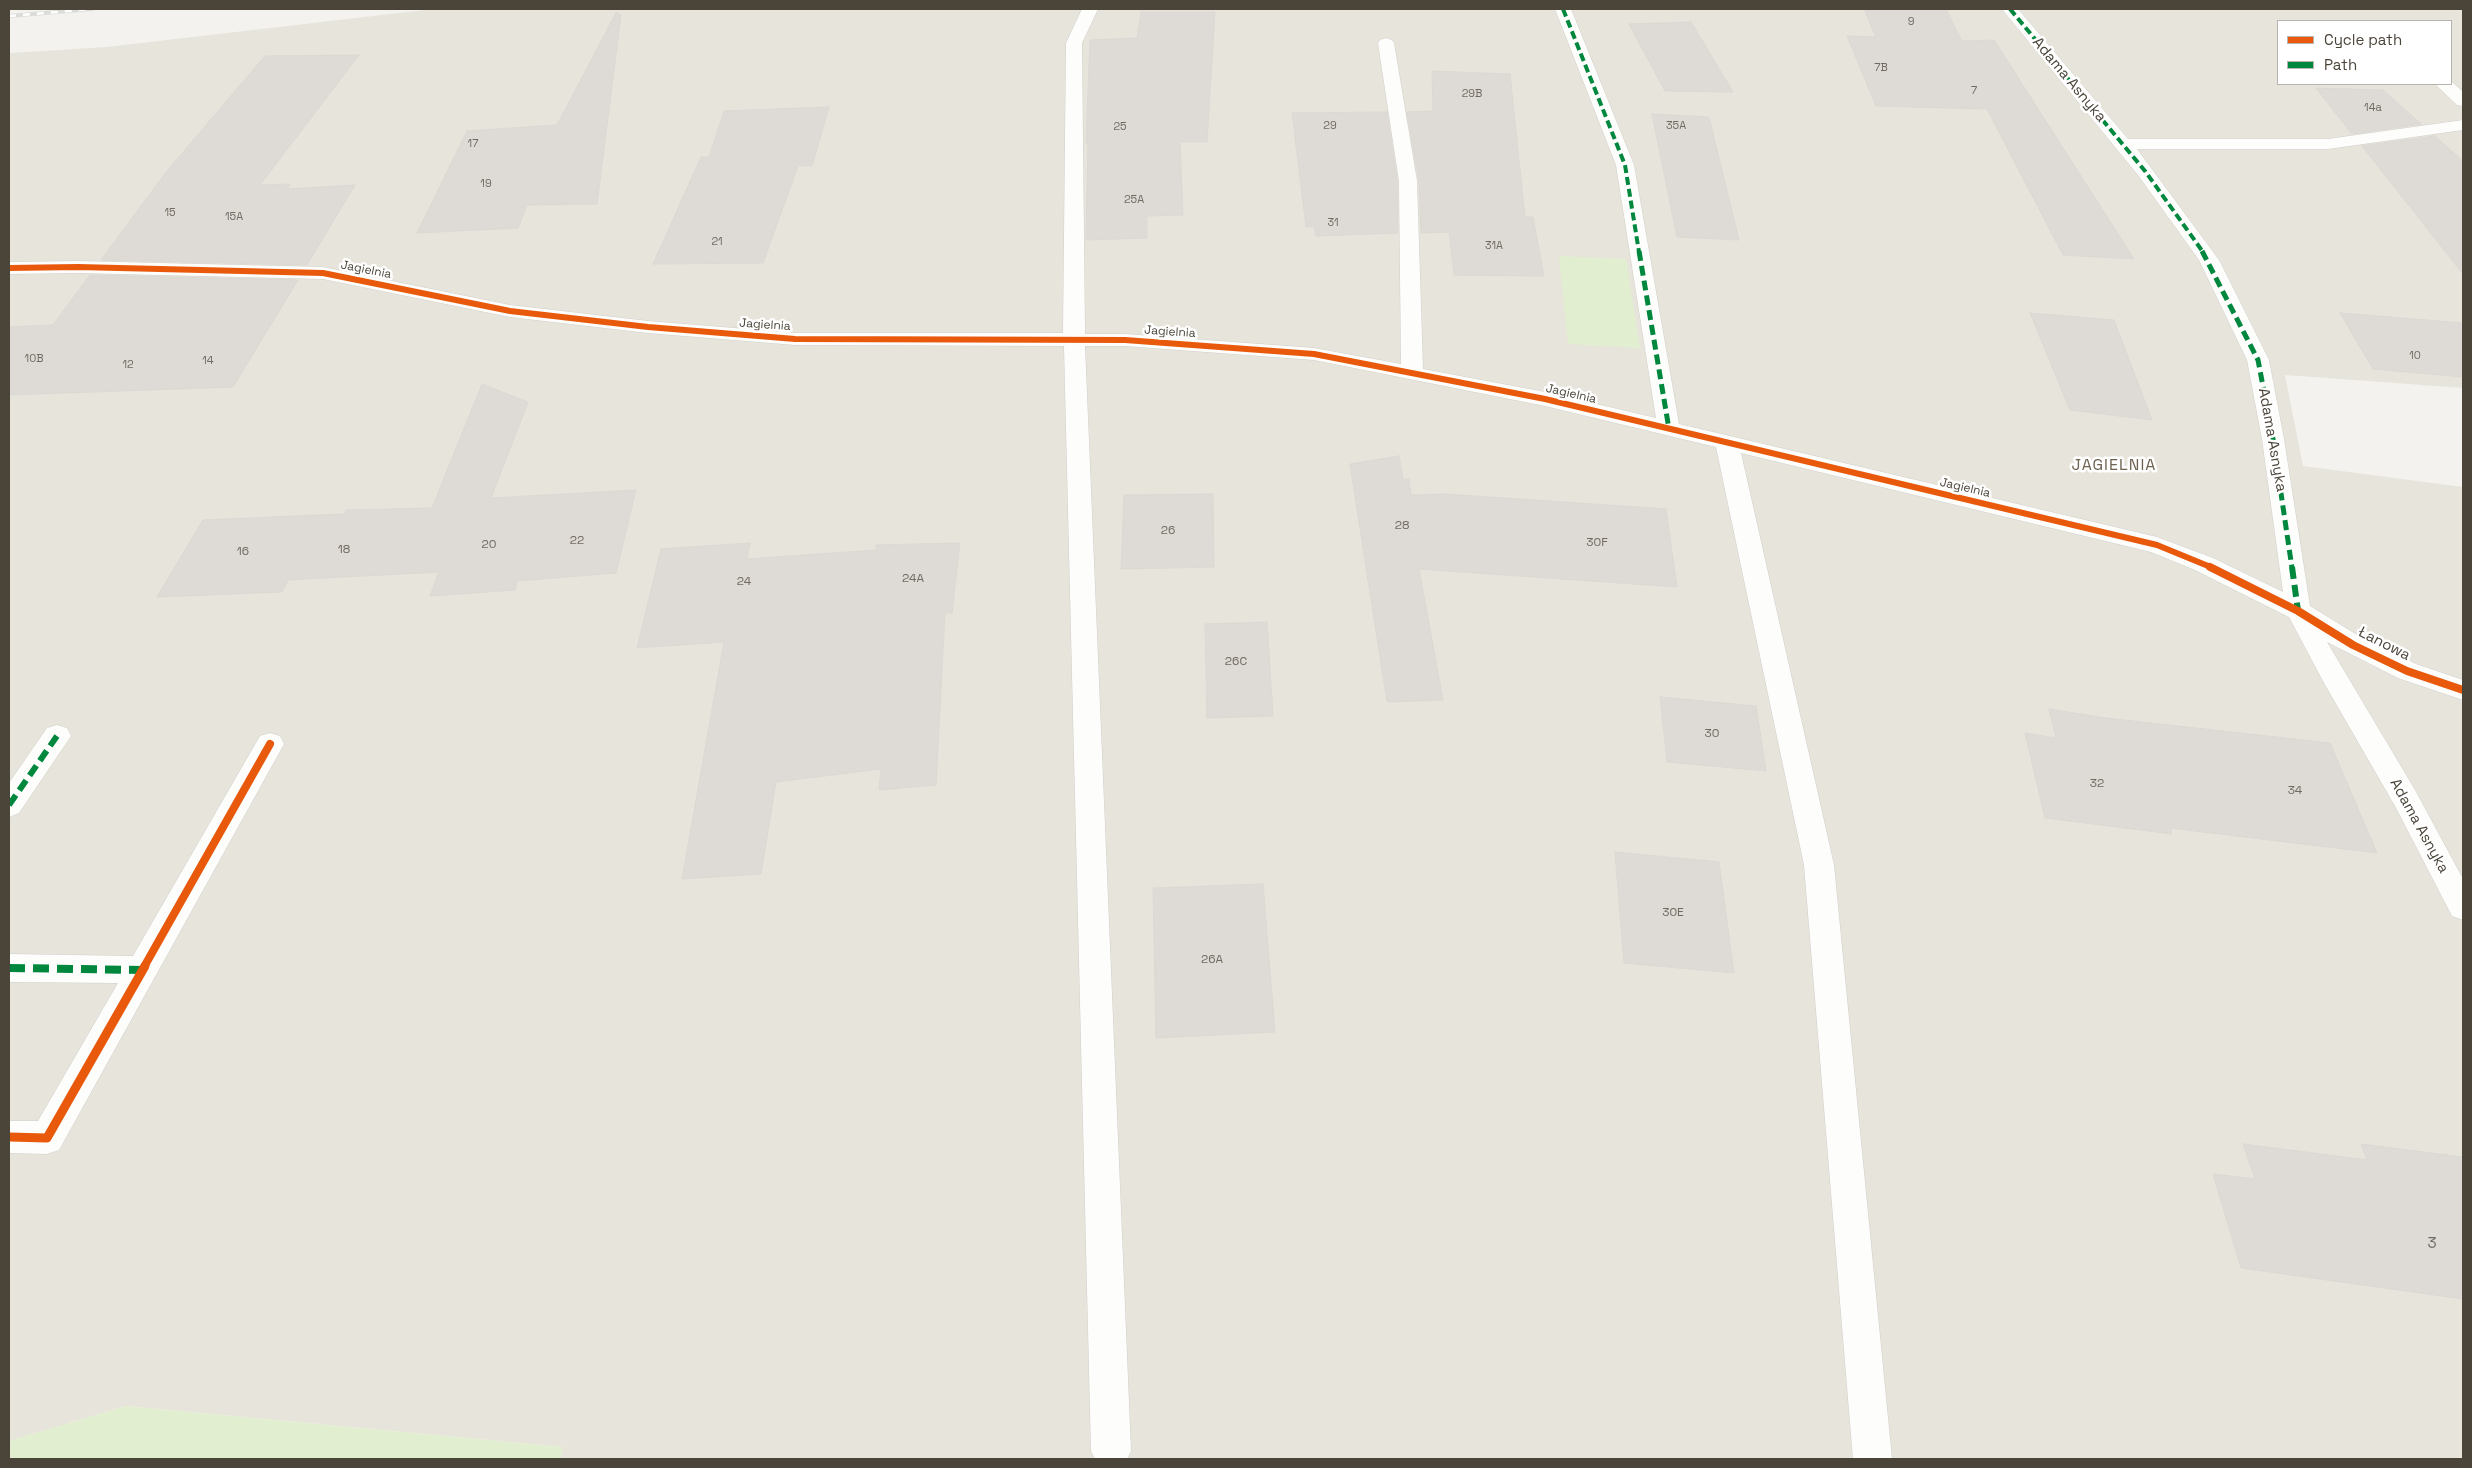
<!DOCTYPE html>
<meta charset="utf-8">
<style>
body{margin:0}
#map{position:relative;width:2472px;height:1468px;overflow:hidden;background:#f4f2ee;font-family:"Space Grotesk",sans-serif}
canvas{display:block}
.frame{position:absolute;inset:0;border:10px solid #4b4439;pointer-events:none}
.legend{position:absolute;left:2277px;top:20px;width:175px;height:65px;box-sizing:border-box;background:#fff;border:1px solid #b7b4b0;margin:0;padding:6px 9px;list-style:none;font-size:15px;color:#4b4439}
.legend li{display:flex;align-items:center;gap:10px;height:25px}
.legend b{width:25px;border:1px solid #b7b4b0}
</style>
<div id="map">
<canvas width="2472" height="1468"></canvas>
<div class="frame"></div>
<ul class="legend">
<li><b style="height:6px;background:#e8590c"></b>Cycle path</li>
<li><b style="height:6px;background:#00873e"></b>Path</li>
</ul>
</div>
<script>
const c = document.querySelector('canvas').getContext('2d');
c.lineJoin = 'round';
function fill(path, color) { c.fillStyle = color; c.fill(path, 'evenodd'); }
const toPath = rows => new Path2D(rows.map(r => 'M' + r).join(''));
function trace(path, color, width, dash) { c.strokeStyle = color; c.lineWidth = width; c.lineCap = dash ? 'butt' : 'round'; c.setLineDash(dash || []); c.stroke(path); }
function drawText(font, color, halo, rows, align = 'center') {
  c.font = font + ' "Space Grotesk",sans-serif'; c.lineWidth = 5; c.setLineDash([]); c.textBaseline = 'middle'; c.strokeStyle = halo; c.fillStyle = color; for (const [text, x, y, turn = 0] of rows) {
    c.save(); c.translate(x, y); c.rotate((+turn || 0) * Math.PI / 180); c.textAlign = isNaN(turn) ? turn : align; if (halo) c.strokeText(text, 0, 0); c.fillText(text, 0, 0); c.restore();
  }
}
const residential = toPath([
 [433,9,2463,9,2463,388,2285,375,2303,466,2463,487,2463,1459,560,1459,563,1447,126,1406,9,1441,9,53,107,47],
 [2278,21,2451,21,2451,84,2278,84]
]);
const green = toPath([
 [1559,256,1626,259,1640,348,1568,344],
 [126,1406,563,1447,560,1459,9,1459,9,1441]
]);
const building = toPath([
 [1864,9,1946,9,1962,41,1994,40,2134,259,2063,255,1987,109,1876,106,1847,36,1876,37,1864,9],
 [1141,12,1215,12,1207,142,1180,142,1183,215,1147,216,1147,238,1086,240,1088,144,1086,144,1090,40,1137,38,1141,12],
 [616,13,621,15,597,204,527,205,518,228,417,233,467,131,557,125,616,13],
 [1691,22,1733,92,1665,91,1629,24,1691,22],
 [359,55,260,185,290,184,287,189,355,185,307,265,101,260,167,171,265,56,359,55],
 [1432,71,1510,74,1525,217,1533,217,1544,276,1454,275,1449,232,1421,233,1419,181,1407,112,1433,111,1432,71],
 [2316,88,2383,90,2421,124,2352,134,2316,88],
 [829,107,812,166,798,166,763,263,653,264,701,157,709,157,724,111,829,107],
 [1387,112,1397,181,1398,233,1316,236,1314,226,1306,227,1292,113,1387,112],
 [1652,114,1709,117,1739,240,1677,237,1652,114],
 [2435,136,2463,161,2463,274,2362,146,2435,136],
 [90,275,298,280,233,387,9,395,9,327,53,325,90,275],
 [2030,313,2114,320,2152,420,2070,410,2030,313],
 [2340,313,2463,323,2463,377,2373,369,2340,313],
 [482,384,528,402,491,498,636,490,616,573,517,581,515,590,430,596,439,572,288,580,282,592,157,597,203,520,344,514,346,510,432,508,482,384],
 [1399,456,1403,479,1409,479,1411,495,1445,494,1666,509,1677,587,1419,569,1443,700,1387,702,1350,464,1399,456],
 [1213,494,1214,567,1121,569,1124,495,1213,494],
 [750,543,747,559,876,550,876,545,960,543,952,613,945,613,936,785,879,790,881,769,776,782,761,874,682,879,724,642,637,648,661,549,750,543],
 [1267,622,1273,716,1207,718,1205,624,1267,622],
 [1660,697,1756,706,1766,771,1667,762,1660,697],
 [2049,709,2106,718,2330,743,2377,853,2170,828,2172,834,2045,818,2025,733,2056,738,2049,709],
 [1615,852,1719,862,1734,973,1624,963,1615,852],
 [1263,884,1275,1032,1156,1038,1153,888,1263,884],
 [2243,1144,2367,1160,2361,1144,2463,1157,2463,1299,2241,1268,2213,1174,2255,1179,2243,1144]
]);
const minor = toPath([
 [1082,9,1098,9,1082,43,1085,334,1125,334,1314,348,1401,364,1399,181,1378,43,1380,40,1386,38,1392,40,1394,43,1417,181,1423,369,1545,392,1656,418,1616,165,1555,9,1571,9,1634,165,1679,424,2157,537,2213,558,2283,592,2262,439,2247,360,2199,260,2138,175,2002,9,2018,9,2128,139,2328,139,2463,120,2463,130,2328,149,2137,149,2219,260,2269,360,2284,439,2310,606,2362,638,2416,664,2463,680,2463,700,2398,678,2327,642,2415,790,2463,879,2463,920,2452,916,2395,806,2324,683,2289,617,2195,570,2151,552,1741,453,1834,865,1892,1459,1853,1459,1804,865,1716,447,1545,406,1314,360,1125,346,1085,346,1131,1451,1127,1459,1095,1459,1091,1451,1064,346,795,345,648,333,510,317,323,279,78,273,9,274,9,262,78,261,323,267,510,305,648,321,795,333,1063,333,1066,43,1082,9],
 [2451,81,2463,92,2463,106,2457,105,2435,84,2451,84,2451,81],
 [57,725,67,728,71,736,19,813,9,817,9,783,47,728,57,725],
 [270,733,280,736,284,744,59,1150,47,1154,9,1153,9,1121,38,1121,118,983,9,982,9,954,133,956,260,736,270,733]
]);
const rail = toPath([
 [9,16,92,9]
]);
const quietFar3 = toPath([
 [1563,9,1625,165,1639,252],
 [2010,9,2145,171,2203,252]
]);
const quietFar2 = toPath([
 [1639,251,1669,429],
 [2202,251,2258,360,2273,439,2292,568]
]);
const quietFar1 = toPath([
 [2292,567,2298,611],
 [9,805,57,736]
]);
const quiet = toPath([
 [9,968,142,970]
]);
const cyclewayFar2 = toPath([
 [9,268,78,267,323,273,510,311,648,327,795,339,1125,340,1314,354,1545,399,2157,545,2213,568]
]);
const cyclewayFar1 = toPath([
 [2210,567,2298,611,2353,645,2407,671,2463,690],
 [144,967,270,744]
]);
const cycleway = toPath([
 [9,1137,47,1138,145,966]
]);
const farNumbernames = [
 ["9",1911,22],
 ["7B",1881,68],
 ["7",1974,91],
 ["29B",1472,94],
 ["14a",2373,108],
 ["29",1330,126],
 ["35A",1676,126],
 ["25",1120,127],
 ["17",473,144],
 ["19",486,184],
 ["25A",1134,200],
 ["15",170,213],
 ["15A",234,217],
 ["31",1333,223],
 ["21",717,242],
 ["31A",1494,246],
 ["10",2415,356],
 ["10B",34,359],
 ["14",208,361],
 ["12",128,365]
];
const farStreetnames = [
 ["Jagielnia",366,270,11],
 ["Jagielnia",765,325,4],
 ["Jagielnia",1170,332,4],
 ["Jagielnia",1571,394,13],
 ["Jagielnia",1965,488,13]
];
const numberNames = [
 ["28",1402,526],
 ["26",1168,531],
 ["22",577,541],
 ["30F",1597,543],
 ["20",489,545],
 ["18",344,550],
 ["16",243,552],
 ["24A",913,579],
 ["24",744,582],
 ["26C",1236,662],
 ["30",1712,734],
 ["32",2097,784],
 ["34",2295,791],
 ["30E",1673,913],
 ["26A",1212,960]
];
const streetNames = [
 ["Adama Asnyka",2069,80,50],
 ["Adama Asnyka",2272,440,80],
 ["Łanowa",2384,644,27],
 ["Adama Asnyka",2419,826,61]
];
const nearNumbernames = [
 ["3",2432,1244]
];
const neighbourhoodNames = [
 ["JAGIELNIA",2114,466]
];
fill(residential, '#e7e4dc');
fill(green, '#e1eecf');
fill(building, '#dedbd6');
trace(building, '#dcd9d4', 1);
trace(minor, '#d2d0cb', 1);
fill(minor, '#fdfdfc');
trace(rail, '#dbdbda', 4);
trace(rail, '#fff', 2.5, [7]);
trace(quietFar3, '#00873e', 4, [8, 4]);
trace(quietFar2, '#00873e', 5, [10, 5]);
trace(quietFar1, '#00873e', 6, [12, 6]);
trace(quiet, '#00873e', 8, [16, 8]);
trace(cyclewayFar2, '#e8590c', 6);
trace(cyclewayFar1, '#e8590c', 8);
trace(cycleway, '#e8590c', 9);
drawText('11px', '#706a61', null, farNumbernames);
drawText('12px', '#4b4439', '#fff', farStreetnames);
drawText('12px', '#706a61', null, numberNames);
drawText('15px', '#4b4439', '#fff', streetNames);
drawText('15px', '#706a61', null, nearNumbernames);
c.letterSpacing = '1px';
drawText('16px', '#6e6250', '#fff', neighbourhoodNames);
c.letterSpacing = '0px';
</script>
